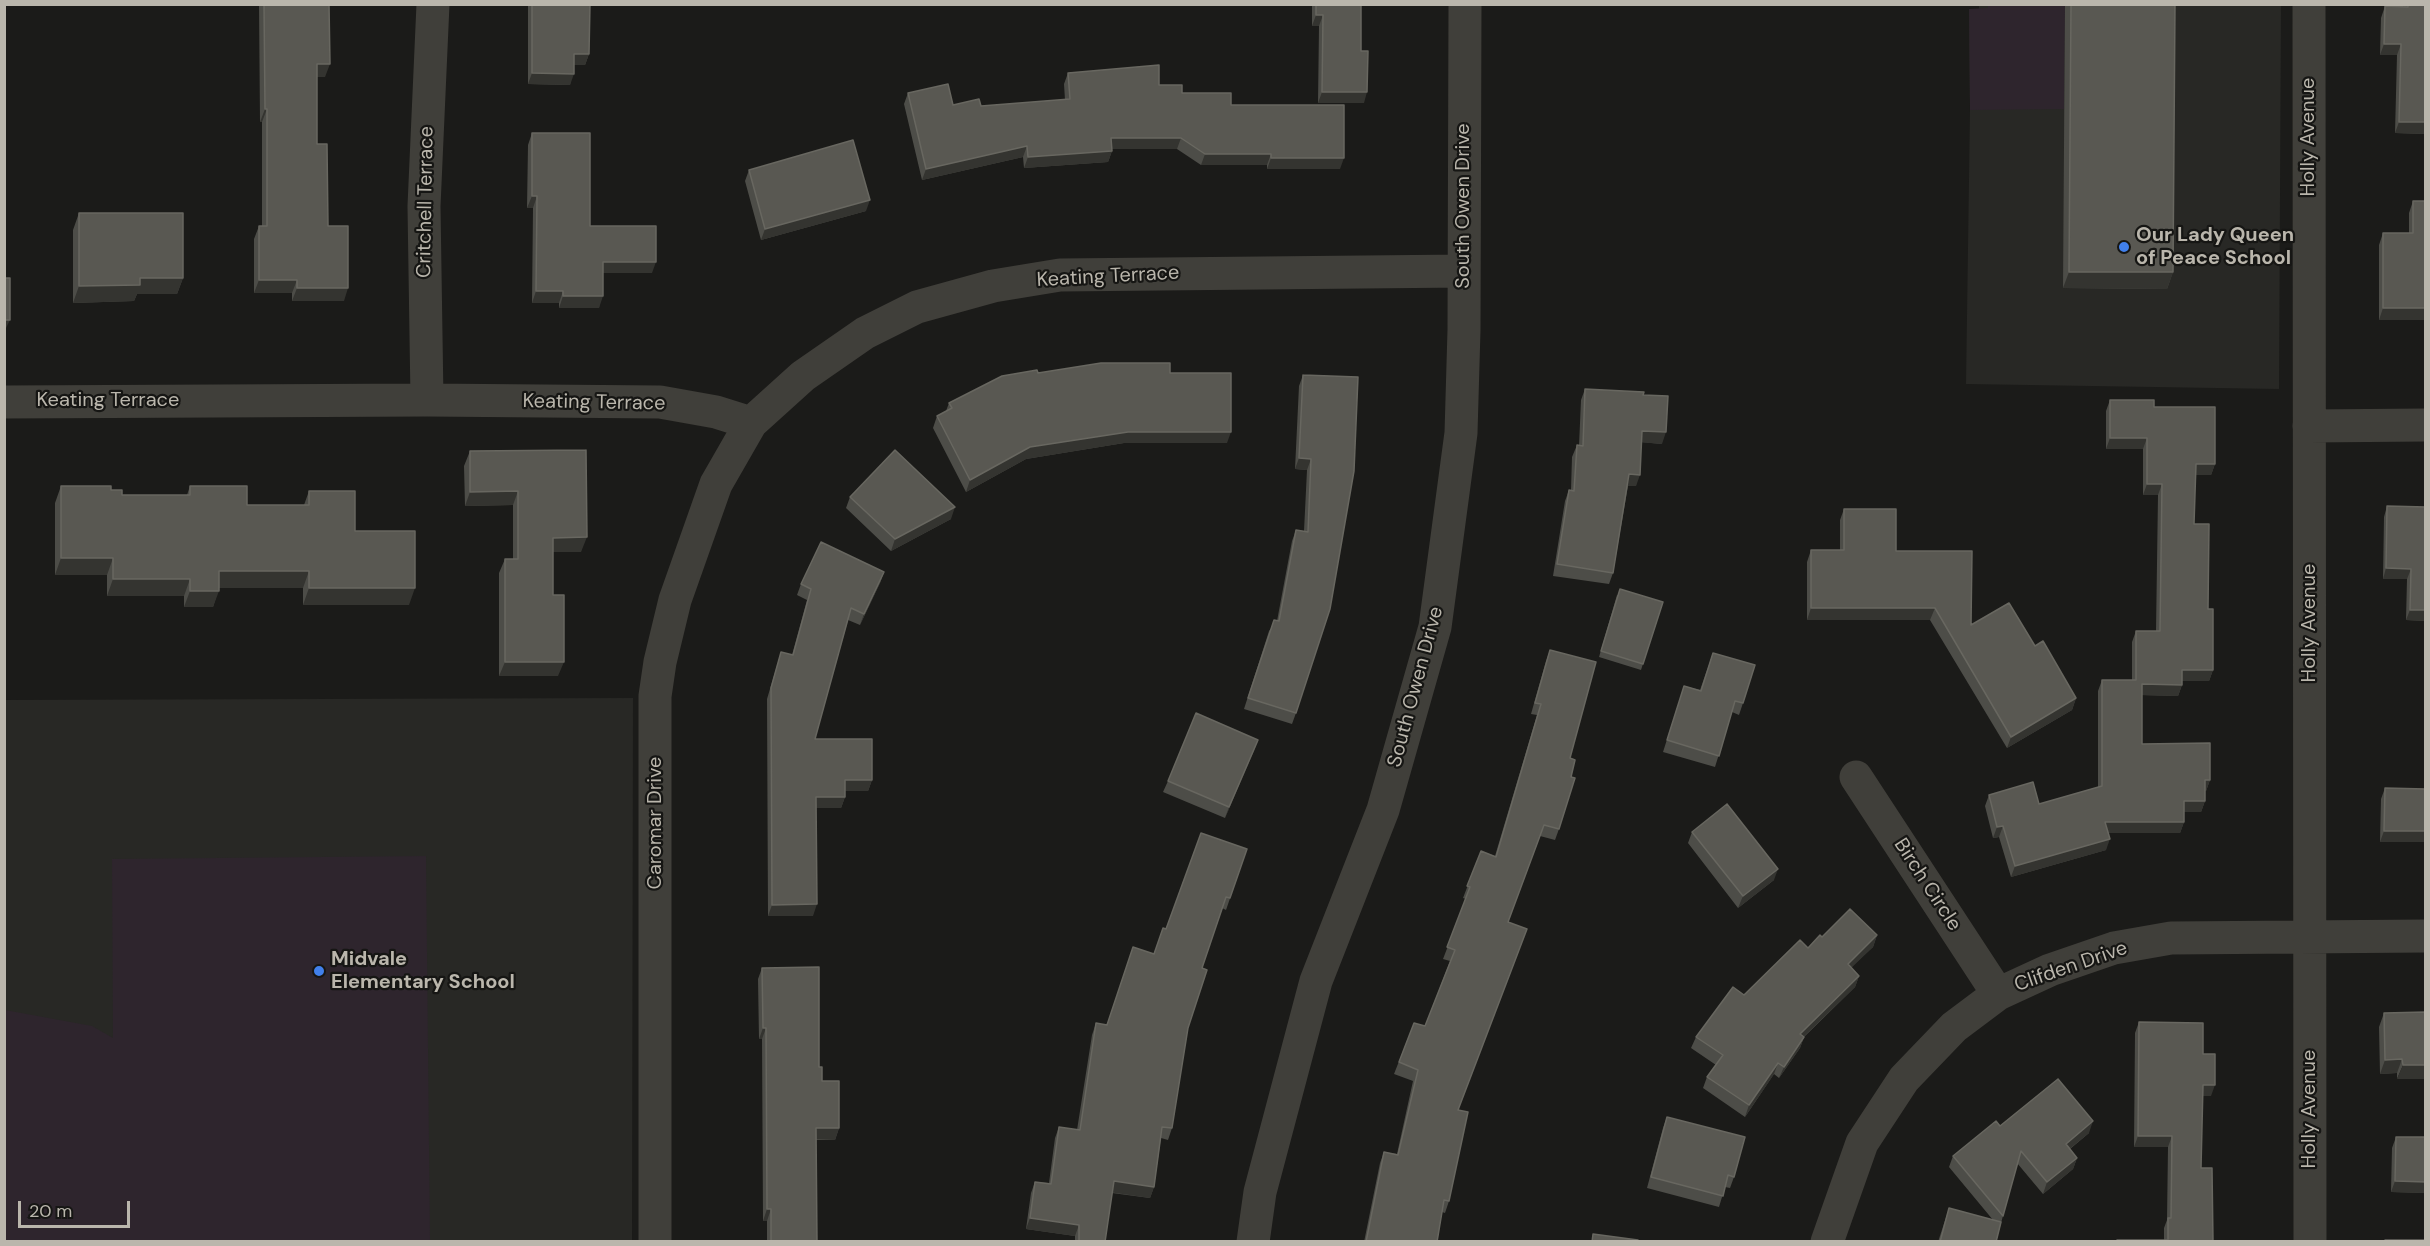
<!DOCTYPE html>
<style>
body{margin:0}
#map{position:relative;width:2430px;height:1246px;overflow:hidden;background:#1b1b19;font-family:"DM Sans",sans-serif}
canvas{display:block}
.frame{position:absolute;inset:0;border:6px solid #bab6ac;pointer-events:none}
.scale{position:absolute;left:18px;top:1201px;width:112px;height:27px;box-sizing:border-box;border:3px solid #bab6ac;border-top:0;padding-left:8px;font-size:18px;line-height:21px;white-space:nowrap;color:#bab6ac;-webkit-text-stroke:4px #161614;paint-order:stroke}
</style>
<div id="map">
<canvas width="2430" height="1246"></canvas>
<div class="frame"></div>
<div class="scale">20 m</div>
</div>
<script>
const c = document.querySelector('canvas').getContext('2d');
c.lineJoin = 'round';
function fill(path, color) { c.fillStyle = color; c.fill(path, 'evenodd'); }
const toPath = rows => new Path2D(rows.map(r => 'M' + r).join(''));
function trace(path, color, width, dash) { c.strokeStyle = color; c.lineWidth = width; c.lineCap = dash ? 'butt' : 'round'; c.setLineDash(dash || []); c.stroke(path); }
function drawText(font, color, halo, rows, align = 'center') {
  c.font = font + ' "DM Sans",sans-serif'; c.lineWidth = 4.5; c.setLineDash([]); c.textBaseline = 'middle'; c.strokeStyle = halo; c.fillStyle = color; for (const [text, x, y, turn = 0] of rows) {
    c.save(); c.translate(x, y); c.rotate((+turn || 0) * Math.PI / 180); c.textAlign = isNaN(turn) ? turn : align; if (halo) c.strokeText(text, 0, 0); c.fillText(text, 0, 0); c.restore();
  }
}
const built = toPath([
 [1979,4,2281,5,2279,389,1966,384,1970,110,1969,9,1979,9],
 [633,698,632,1241,5,1241,4,700]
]);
const green = toPath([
 [1988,4,2065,5,2064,109,1970,110,1969,9,1988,8],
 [426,856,430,1241,5,1241,5,1010,92,1026,113,1038,112,859]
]);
const minor = toPath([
 [2309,4,2310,1242],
 [427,400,424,206,433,4],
 [4,402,427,400,660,402,716,412,751,423,803,376,865,333,917,307,993,286,1060,275,1464,271],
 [2309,426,2426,425],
 [1856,777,1998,994],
 [655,1242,655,696,660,662,675,600,716,484,751,423],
 [1253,1242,1260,1192,1316,981,1383,810,1435,627,1461,433,1464,330,1465,4],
 [1827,1242,1862,1143,1904,1079,1954,1027,1998,994,2050,970,2114,948,2171,938,2426,936]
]);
const wall = toPath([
 [259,4,329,4,325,77,317,77,317,144,328,226,344,301,292,301,292,293,254,293,254,239,259,226,262,226,262,122,260,122],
 [528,4,590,4,589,54,585,65,574,65,570,85,528,84],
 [1312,4,1361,4,1361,51,1364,103,1318,103,1319,26,1312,26],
 [2065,4,2175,4,2173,272,2167,289,2063,288],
 [2404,4,2426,4,2426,134,2395,133,2397,55,2380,55,2381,18,2385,6,2404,7],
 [1068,73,1159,85,1182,93,1231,105,1340,169,1267,169,1267,165,1201,165,1177,149,1112,149,1112,151,1108,162,1024,168,1023,157,922,180,904,104,908,93,953,105,981,106,1065,100,1064,84],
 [532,133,590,226,652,273,603,273,599,308,559,308,559,303,532,303,533,208,527,208,528,145],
 [749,170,866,211,761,240,745,181],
 [2413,201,2426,320,2379,320,2379,245,2383,233,2409,233,2409,213],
 [79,213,183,278,177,294,137,294,134,301,73,303,73,230],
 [1038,373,1170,373,1227,443,1124,443,1026,459,966,492,933,428,937,416,946,411,949,403],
 [1303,375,1358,377,1296,713,1292,724,1244,709,1269,631,1277,621,1292,541,1296,530,1304,531,1307,470,1295,469,1299,386],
 [1585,389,1643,395,1662,444,1641,442,1636,486,1628,486,1613,573,1609,584,1553,576,1565,501,1569,490,1571,490,1572,457,1577,445,1579,446,1581,400],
 [2110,400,2154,407,2215,464,2211,475,2195,475,2194,524,2208,609,2213,670,2209,681,2182,681,2182,685,2178,696,2142,695,2142,744,2210,780,2206,791,2205,791,2205,801,2201,812,2184,812,2184,822,2180,833,2108,833,2106,850,2011,877,1999,837,1993,838,1985,806,1989,795,2039,804,2098,787,2098,691,2102,680,2132,680,2132,642,2136,631,2156,631,2158,495,2143,495,2143,449,2106,449,2106,411],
 [586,450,581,552,553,552,553,595,558,676,499,676,499,573,505,559,513,559,513,505,465,506,464,466,470,451],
 [61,486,111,490,122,495,187,495,190,486,247,505,304,505,309,491,355,531,409,605,303,605,303,588,219,588,213,607,184,607,184,596,107,596,107,575,55,575,55,503],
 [850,497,951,519,891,551,846,508],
 [2387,506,2426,507,2426,621,2406,620,2407,579,2383,579,2384,517],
 [1844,509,1896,551,1971,625,2035,646,2076,698,2072,710,2007,748,1930,620,1807,620,1807,562,1811,550,1840,550,1840,520],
 [884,572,880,583,860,625,848,620,815,739,872,780,868,791,845,791,845,797,841,808,816,808,813,916,768,916,767,699,781,652,792,655,807,600,797,595,801,584],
 [1617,595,1663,602,1641,670,1599,657],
 [1550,650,1570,758,1571,777,1559,829,1555,840,1540,836,1508,922,1458,1110,1449,1201,1445,1213,1442,1212,1437,1242,1364,1242,1380,1163,1384,1152,1397,1154,1413,1081,1394,1074,1414,1023,1425,1026,1450,961,1443,959,1466,899,1463,898,1481,851,1495,856,1537,715,1531,714,1546,661],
 [1713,653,1743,703,1739,715,1732,712,1715,767,1663,752,1684,686,1700,690],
 [1258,740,1225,818,1163,792,1168,781],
 [2385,788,2426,842,2380,842,2381,799],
 [1692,832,1774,880,1738,908,1688,843],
 [1247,849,1226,910,1222,908,1202,968,1188,1028,1172,1128,1168,1140,1161,1138,1154,1187,1150,1198,1112,1193,1105,1242,1075,1242,1075,1236,1026,1229,1031,1193,1035,1182,1049,1183,1055,1138,1059,1127,1077,1130,1092,1035,1096,1023,1106,1025,1154,953],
 [1877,935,1873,947,1851,967,1859,976,1855,987,1804,1037,1800,1048,1779,1078,1774,1074,1745,1117,1703,1088,1707,1077,1716,1065,1691,1048,1696,1037,1744,995,1822,937],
 [762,968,819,1067,822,1081,839,1128,835,1140,816,1140,817,1242,767,1242,767,1221,763,1221,762,1039,759,1039,758,979],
 [2426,1012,2397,1079,2397,1073,2380,1074,2379,1027,2384,1013],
 [2139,1022,2203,1054,2211,1096,2202,1096,2201,1168,2213,1242,2117,1242,2117,1240,2164,1240,2164,1228,2167,1220,2168,1147,2134,1147,2135,1033],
 [1667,1117,1734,1177,1730,1188,1725,1187,1719,1207,1647,1188,1663,1128],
 [2000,1126,2089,1133,2070,1149,2077,1158,2073,1169,2043,1194,2017,1163,1996,1242,1938,1242,1949,1208,1993,1220,1949,1167,1953,1156],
 [2396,1137,2426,1137,2426,1193,2391,1192,2392,1148]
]);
const shadedWall = toPath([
 [1316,15,1323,15,1319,26,1312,26],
 [2384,44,2401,44,2397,55,2380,55],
 [574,54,589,54,585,65,570,65],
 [317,64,330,64,325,77,312,77],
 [532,73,574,74,570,85,528,84],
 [1322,92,1367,92,1364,103,1318,103],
 [265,109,267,109,262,122,260,122],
 [2399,122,2426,122,2426,134,2395,133],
 [1111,138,1181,138,1177,149,1107,149],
 [1027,146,1023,157,922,180,926,169],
 [1112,151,1108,162,1024,168,1028,157],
 [1205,154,1271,154,1267,165,1201,165],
 [1271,158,1344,158,1340,169,1267,169],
 [532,196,537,196,533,208,527,208],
 [870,200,866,211,761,240,765,229],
 [603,262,656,262,652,273,599,273],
 [2069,272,2173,272,2167,289,2063,288],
 [140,278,183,278,177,294,137,294,134,301,73,303,79,286],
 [259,280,297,280,292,293,254,293],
 [297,288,348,288,344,301,292,301],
 [536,291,563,291,559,303,532,303],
 [563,296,603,296,599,308,559,308],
 [2383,308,2426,308,2426,320,2379,320],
 [4,320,10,320,6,328,4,328],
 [1642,431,1666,432,1662,444,1638,442],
 [1128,432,1231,432,1227,443,1124,443,1026,459,966,492,970,480,1030,447],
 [2110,438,2147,438,2143,449,2106,449],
 [1299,458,1311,459,1307,470,1295,469],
 [2196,464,2215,464,2211,475,2192,475],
 [1629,474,1640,475,1636,486,1625,486],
 [2147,484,2162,484,2158,495,2143,495],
 [518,491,513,505,465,506,470,492],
 [955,507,951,519,891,551,895,539],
 [587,537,581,552,547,552,553,538],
 [61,558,113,558,107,575,55,575],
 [2386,568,2411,569,2407,579,2383,579],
 [219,571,309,571,303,588,213,588],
 [884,572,880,583,860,625,864,614],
 [113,579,190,579,184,596,107,596],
 [309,588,415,588,409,605,303,605],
 [190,591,219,591,213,607,184,607],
 [1811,608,1935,608,1930,620,1807,620],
 [2410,610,2426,610,2426,621,2406,620],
 [505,662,564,662,558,676,499,676],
 [2182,670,2213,670,2209,681,2178,681],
 [2142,684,2182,685,2178,696,2138,695],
 [2076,698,2072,710,2007,748,2011,737],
 [1258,740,1254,751,1225,818,1229,807],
 [845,780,872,780,868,791,841,791],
 [2205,780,2210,780,2206,791,2201,791],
 [816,797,845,797,841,808,812,808],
 [2184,801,2205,801,2201,812,2180,812],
 [2105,822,2184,822,2180,833,2101,833],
 [2003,826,1999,837,1993,838,1997,827],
 [2384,831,2426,831,2426,842,2380,842],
 [2110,839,2106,850,2011,877,2015,866],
 [1778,869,1774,880,1738,908,1743,896],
 [817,904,813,916,768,916,772,905],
 [1877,935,1873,947,1844,975,1848,964],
 [1859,976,1855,987,1795,1045,1800,1034],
 [763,1028,766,1028,762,1039,759,1039],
 [1804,1037,1800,1048,1779,1078,1784,1067],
 [2402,1059,2397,1073,2380,1074,2385,1060],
 [1778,1063,1774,1074,1745,1117,1749,1105],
 [2403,1065,2426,1065,2426,1079,2397,1079],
 [2203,1085,2215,1085,2211,1096,2199,1096],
 [2093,1121,2089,1133,2062,1155,2066,1144],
 [816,1128,839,1128,835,1140,812,1139],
 [2138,1136,2172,1136,2168,1147,2134,1147],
 [2077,1158,2073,1169,2043,1194,2047,1182],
 [1114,1181,1154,1187,1150,1198,1109,1192],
 [2395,1181,2426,1182,2426,1193,2391,1192],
 [767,1209,771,1209,767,1221,763,1221],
 [1030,1218,1079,1225,1075,1236,1026,1229]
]);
const building = toPath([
 [264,4,329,4,330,64,317,64,317,144,327,144,328,226,348,226,348,288,297,288,297,280,259,280,259,226,267,226,267,109,265,109,264,4],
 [532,4,590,4,589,54,574,54,574,74,532,73,532,4],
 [1316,4,1361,4,1361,51,1368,51,1367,92,1322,92,1323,15,1316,15,1316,4],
 [2071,4,2175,4,2173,272,2069,272,2071,4],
 [2408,4,2426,4,2426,122,2399,122,2401,44,2384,44,2385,6,2408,7,2408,4],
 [1159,65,1159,85,1182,85,1182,93,1231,93,1231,105,1344,105,1344,158,1271,158,1271,154,1205,154,1181,138,1111,138,1112,151,1028,157,1027,146,926,169,908,93,948,84,953,105,979,99,981,106,1070,99,1068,73,1159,65],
 [532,133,590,133,590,226,656,226,656,262,603,262,603,296,563,296,563,291,536,291,537,196,532,196,532,133],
 [853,140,870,200,765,229,749,170,853,140],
 [2413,201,2426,201,2426,308,2383,308,2383,233,2413,233,2413,201],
 [79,213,183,213,183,278,140,278,140,285,79,286,79,213],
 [4,278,10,278,10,320,4,320,4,278],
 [1101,363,1170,363,1170,373,1231,373,1231,432,1128,432,1030,447,970,480,937,416,952,408,949,403,1002,376,1037,370,1038,373,1101,363],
 [1303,375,1358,377,1354,471,1330,609,1296,713,1248,698,1274,620,1279,621,1296,530,1308,532,1311,459,1299,458,1303,375],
 [1585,389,1644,392,1643,395,1668,396,1666,432,1642,431,1640,475,1629,474,1613,573,1557,564,1569,490,1574,491,1577,445,1583,446,1585,389],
 [2110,400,2154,400,2154,407,2215,407,2215,464,2196,464,2194,524,2209,524,2208,609,2213,609,2213,670,2182,670,2182,685,2142,684,2142,744,2210,743,2210,780,2205,780,2205,801,2184,801,2184,822,2105,822,2110,839,2015,866,2003,826,1997,827,1989,795,2033,782,2039,804,2102,786,2102,680,2136,680,2136,631,2160,631,2162,484,2147,484,2147,438,2110,438,2110,400],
 [586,450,587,537,553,538,553,595,564,595,564,662,505,662,505,559,518,559,518,491,470,492,470,451,586,450],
 [895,450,955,507,895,539,850,497,895,450],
 [61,486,111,486,111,490,122,490,122,495,190,495,190,486,247,486,247,505,309,505,309,491,355,491,355,531,415,531,415,588,309,588,309,571,219,571,219,591,190,591,190,579,113,579,113,558,61,558,61,486],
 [2387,506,2426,507,2426,610,2410,610,2411,569,2386,568,2387,506],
 [1844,509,1896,509,1896,551,1972,551,1971,625,2009,603,2035,646,2043,641,2076,698,2011,737,1935,608,1811,608,1811,550,1844,550,1844,509],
 [821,542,884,572,864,614,851,608,815,739,872,739,872,780,845,780,845,797,816,797,817,904,772,905,771,688,781,652,793,655,811,589,801,584,821,542],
 [1620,589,1663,602,1643,664,1601,651,1620,589],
 [1550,650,1596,662,1570,758,1575,760,1571,777,1575,778,1559,829,1544,825,1508,922,1527,929,1458,1110,1468,1112,1449,1201,1444,1200,1437,1242,1366,1242,1384,1152,1398,1155,1418,1070,1399,1062,1414,1023,1425,1026,1455,950,1447,947,1470,887,1467,886,1481,851,1496,857,1541,704,1535,703,1550,650],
 [1713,653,1755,665,1743,703,1735,701,1719,756,1667,740,1684,686,1701,691,1713,653],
 [1196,713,1258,740,1229,807,1168,781,1196,713],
 [2385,788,2426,789,2426,831,2384,831,2385,788],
 [1727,804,1778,869,1743,896,1692,832,1727,804],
 [1201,833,1247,849,1230,898,1226,897,1202,968,1207,970,1188,1028,1172,1128,1162,1127,1154,1187,1114,1181,1105,1242,1079,1242,1079,1225,1030,1218,1035,1182,1051,1184,1059,1127,1080,1130,1096,1023,1107,1025,1133,947,1154,954,1163,928,1166,929,1201,833],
 [1850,909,1877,935,1848,964,1859,976,1800,1034,1804,1037,1784,1067,1778,1063,1749,1105,1707,1077,1723,1055,1696,1037,1733,987,1744,995,1800,940,1808,948,1820,935,1822,937,1850,909],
 [819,967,819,1067,822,1067,822,1081,839,1081,839,1128,816,1128,817,1242,771,1242,771,1209,767,1209,766,1028,763,1028,762,968,819,967],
 [2426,1012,2426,1065,2403,1065,2402,1059,2385,1060,2384,1013,2426,1012],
 [2139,1022,2203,1023,2203,1054,2215,1054,2215,1085,2203,1085,2201,1168,2212,1168,2213,1242,2117,1242,2117,1240,2168,1240,2168,1218,2171,1218,2172,1136,2138,1136,2139,1022],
 [2058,1079,2093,1121,2066,1144,2077,1158,2047,1182,2021,1151,2003,1216,1953,1156,1996,1121,2000,1126,2058,1079],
 [1667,1117,1745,1137,1734,1177,1728,1175,1723,1196,1651,1177,1667,1117],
 [2396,1137,2426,1137,2426,1182,2395,1181,2396,1137],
 [1949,1208,2001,1222,1996,1242,1940,1242,1949,1208],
 [1593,1234,1638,1240,1638,1242,1592,1242,1593,1234],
 [2385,1240,2426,1240,2426,1242,2385,1242,2385,1240]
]);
const markers = [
 [2124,247,6,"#4180ec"],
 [319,971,6,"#4180ec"]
];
const streetNames = [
 ["Holly Avenue",2309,137,-90],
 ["Critchell Terrace",426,202,-89],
 ["South Owen Drive",1464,206,-90],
 ["Keating Terrace",1108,277,-3],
 ["Keating Terrace",108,401],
 ["Keating Terrace",594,403,1],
 ["Holly Avenue",2310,623,-90],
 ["South Owen Drive",1416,687,-75],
 ["Caromar Drive",656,823,-90],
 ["Birch Circle",1927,885,57],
 ["Clifden Drive",2071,967,-19],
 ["Holly Avenue",2310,1109,-90]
];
const poiNames = [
 ["Our Lady Queen",2136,236],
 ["of Peace School",2136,259],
 ["Midvale",331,960],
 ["Elementary School",331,983]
];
fill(built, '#282825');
fill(green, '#2e252d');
trace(minor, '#403f3a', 33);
fill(wall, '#4d4d48');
fill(shadedWall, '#343430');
fill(building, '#595852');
trace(building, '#686760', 1.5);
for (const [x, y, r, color] of markers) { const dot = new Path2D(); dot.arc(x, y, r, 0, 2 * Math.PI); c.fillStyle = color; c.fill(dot); trace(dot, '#161614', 2); }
drawText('20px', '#bab6ac', '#161614', streetNames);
drawText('bold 20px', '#bab6ac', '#161614', poiNames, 'left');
</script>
